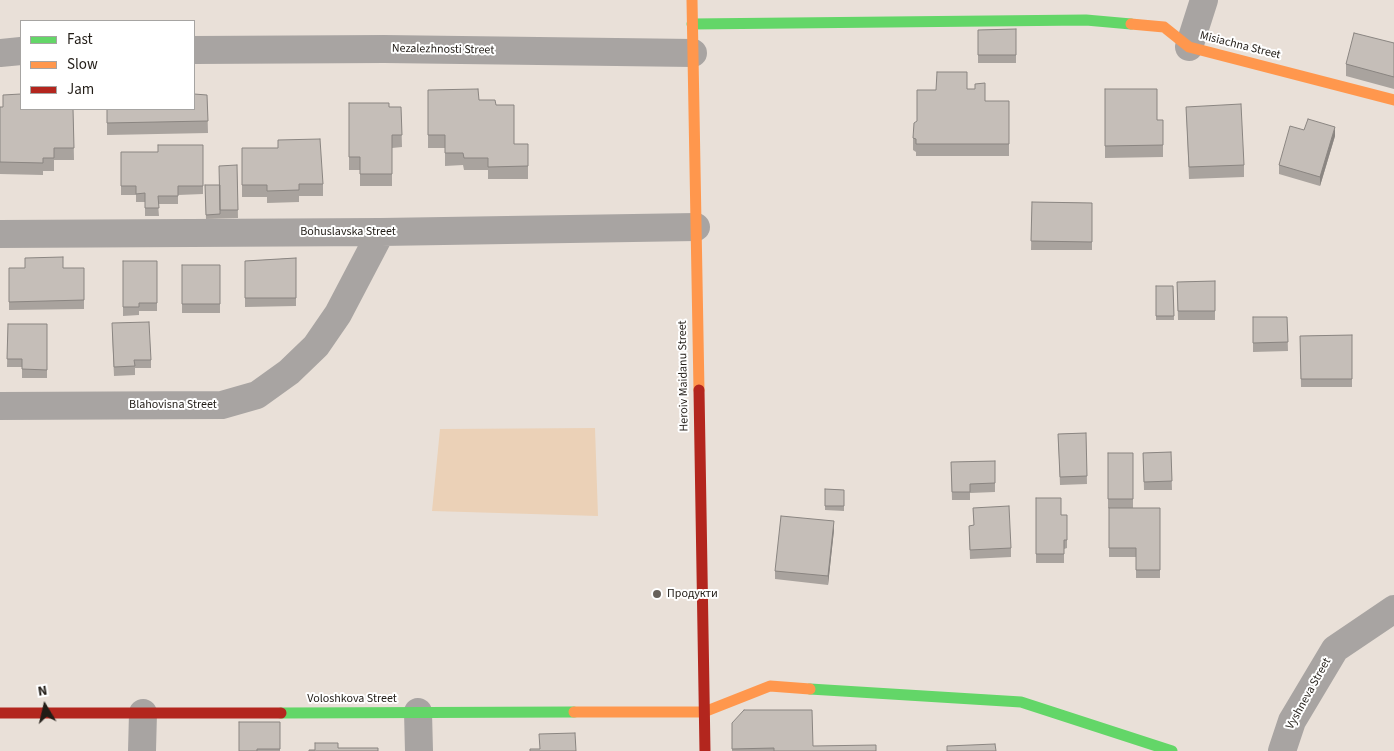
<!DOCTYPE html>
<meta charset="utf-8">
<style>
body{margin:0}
#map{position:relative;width:1394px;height:751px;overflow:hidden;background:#e9e0d8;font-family:"Source Sans 3",sans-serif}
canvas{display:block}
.legend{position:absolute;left:20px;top:20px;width:175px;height:90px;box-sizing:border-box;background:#fff;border:1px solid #a6a4a2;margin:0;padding:6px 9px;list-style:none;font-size:15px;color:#211c16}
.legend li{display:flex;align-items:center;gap:10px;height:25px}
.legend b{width:25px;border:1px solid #a6a4a2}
.north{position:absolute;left:20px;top:681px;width:50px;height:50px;-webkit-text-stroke:4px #fff;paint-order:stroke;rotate:351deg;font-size:14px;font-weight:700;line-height:20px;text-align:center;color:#211c16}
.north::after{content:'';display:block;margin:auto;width:18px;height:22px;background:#211c16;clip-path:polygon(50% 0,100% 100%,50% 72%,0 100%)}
</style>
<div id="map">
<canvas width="1394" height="751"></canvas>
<ul class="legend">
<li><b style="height:6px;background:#63d668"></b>Fast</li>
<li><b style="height:6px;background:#ff974d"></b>Slow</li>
<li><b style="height:6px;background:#b3261e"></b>Jam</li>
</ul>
<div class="north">N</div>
</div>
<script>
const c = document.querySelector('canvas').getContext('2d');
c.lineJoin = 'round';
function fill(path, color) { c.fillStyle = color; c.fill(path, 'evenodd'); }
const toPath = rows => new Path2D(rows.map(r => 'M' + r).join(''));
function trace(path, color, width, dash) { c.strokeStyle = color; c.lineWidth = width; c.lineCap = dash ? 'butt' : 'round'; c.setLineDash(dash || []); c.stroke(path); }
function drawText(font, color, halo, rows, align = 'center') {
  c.font = font + ' "Source Sans 3",sans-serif'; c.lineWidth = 4; c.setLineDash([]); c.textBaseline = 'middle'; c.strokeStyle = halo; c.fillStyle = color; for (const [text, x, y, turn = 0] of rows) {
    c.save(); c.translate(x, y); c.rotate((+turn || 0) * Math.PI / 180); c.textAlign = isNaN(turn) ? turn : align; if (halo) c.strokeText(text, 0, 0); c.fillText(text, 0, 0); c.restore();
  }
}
const green = toPath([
 [595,428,598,516,432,511,440,429]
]);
const street = toPath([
 [1189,47,1204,0],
 [194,50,384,49,693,53],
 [0,53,21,51],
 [0,234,381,232,696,227],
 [0,406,222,405,257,395,289,372,316,346,338,314,381,232],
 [418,712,419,751],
 [142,751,143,713],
 [1282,751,1292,721,1335,649,1394,609]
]);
const fast = toPath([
 [692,24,1086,20,1131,24],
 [810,689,1021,702,1172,751],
 [281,713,574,712]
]);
const slow = toPath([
 [692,0,699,390],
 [1131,24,1164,27,1189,47,1394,100],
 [574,712,704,712,770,686,810,689]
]);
const jam = toPath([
 [699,390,705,751],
 [0,713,281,713]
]);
const wall = toPath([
 [1016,29,1016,63,978,63,978,30],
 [1394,43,1394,89,1346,76,1346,64],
 [1105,89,1157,120,1163,120,1163,157,1105,158],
 [428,90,479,100,496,105,514,144,528,144,528,179,488,179,488,170,464,170,463,165,445,166,445,148,428,148],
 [207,95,208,133,107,135,107,109],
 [985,101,1009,101,1009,156,916,156,916,152,913,150,913,138],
 [349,103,389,107,401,107,402,147,392,148,392,186,360,186,360,170,349,170],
 [0,107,73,109,74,160,54,160,54,171,43,171,43,175,0,174],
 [1186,107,1244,165,1244,177,1189,179],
 [1304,130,1335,136,1320,186,1279,174,1279,165],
 [203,145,203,194,178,195,178,204,158,204,159,216,145,216,145,202,136,202,136,195,121,195,121,152,158,152],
 [242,148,323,184,323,196,299,196,299,202,267,203,267,197,242,197],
 [237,165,238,218,206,219,205,185,219,185],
 [1032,202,1092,203,1092,250,1031,250],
 [296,258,296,306,245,307,245,261],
 [123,261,157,261,157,311,139,311,139,315,123,316],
 [182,265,220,265,220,313,182,313],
 [9,268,84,268,84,309,9,310],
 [1215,281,1215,320,1178,320,1177,282],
 [1156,286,1173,286,1174,320,1156,320],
 [1253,317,1287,317,1288,351,1253,352],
 [8,324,47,324,47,378,22,378,22,367,7,367],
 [112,331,151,360,151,368,135,368,135,375,114,376],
 [1352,335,1352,387,1301,387,1300,336],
 [1086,433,1087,484,1060,485,1058,434],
 [1171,452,1172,490,1144,490,1143,453],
 [1108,453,1133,453,1133,508,1160,508,1160,578,1136,578,1136,557,1109,557,1109,508,1111,508,1108,508],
 [995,461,995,492,970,493,970,500,952,500,951,462],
 [825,489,844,490,844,511,825,510],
 [1036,498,1061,515,1067,515,1067,548,1064,549,1064,563,1036,563],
 [973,508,1011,548,1011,557,970,559,969,526,974,525],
 [834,530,828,585,775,579,775,571],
 [280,722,280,751,239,751],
 [732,723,813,746,876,751,732,751]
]);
const shadedWall = toPath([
 [1335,127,1335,136,1320,186,1320,177],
 [834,521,834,530,828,585,828,576]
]);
const building = toPath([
 [1016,29,1016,55,978,55,978,30,1016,29],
 [1354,33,1394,43,1394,77,1346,64,1354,33],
 [937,72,967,72,967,89,975,89,975,84,985,83,985,101,1009,101,1009,144,916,144,916,139,913,138,914,123,917,121,917,90,936,90,937,72],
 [478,89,479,100,495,100,496,105,514,105,514,144,528,144,528,166,488,167,488,158,464,158,463,153,445,153,445,135,428,135,428,90,478,89],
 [1105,89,1157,89,1157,120,1163,120,1163,145,1105,146,1105,89],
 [21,94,21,109,73,109,74,148,54,148,54,158,43,158,43,163,0,162,0,107,3,107,3,95,21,94],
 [194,94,207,95,208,121,107,123,107,109,194,109,194,94],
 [349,103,389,103,389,107,401,107,402,135,392,135,392,174,360,174,360,157,349,157,349,103],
 [1241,104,1244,165,1189,167,1186,107,1241,104],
 [1308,119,1335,127,1320,177,1279,165,1290,126,1304,130,1308,119],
 [320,139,323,184,299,184,299,190,267,191,267,185,242,185,242,148,278,148,278,140,320,139],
 [158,145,203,145,203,186,178,186,178,196,158,196,159,208,145,208,145,193,136,194,136,186,121,186,121,152,158,152,158,145],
 [237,165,238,210,220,210,219,166,237,165],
 [205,185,220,185,220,214,206,215,205,185],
 [1032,202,1092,203,1092,242,1031,241,1032,202],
 [63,257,63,268,84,268,84,300,9,302,9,268,25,268,25,258,63,257],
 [296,258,296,298,245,298,245,261,296,258],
 [123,261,157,261,157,303,139,303,139,307,123,307,123,261],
 [182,265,220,265,220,304,182,304,182,265],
 [1215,281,1215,311,1178,311,1177,282,1215,281],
 [1156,286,1173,286,1174,316,1156,316,1156,286],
 [1253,317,1287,317,1288,342,1253,343,1253,317],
 [149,322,151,360,134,360,135,366,114,367,112,323,149,322],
 [8,324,47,324,47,370,22,369,22,359,7,359,8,324],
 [1352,335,1352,379,1301,379,1300,336,1352,335],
 [1086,433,1087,476,1060,477,1058,434,1086,433],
 [1171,452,1172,481,1144,482,1143,453,1171,452],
 [1108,453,1133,453,1133,499,1108,499,1108,453],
 [995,461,995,483,970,484,970,492,952,492,951,462,995,461],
 [825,489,844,490,844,506,825,506,825,489],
 [1036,498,1061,498,1061,515,1067,515,1067,540,1064,540,1064,554,1036,554,1036,498],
 [1009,506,1011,548,970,550,969,526,974,525,973,508,1009,506],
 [1109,508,1160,508,1160,570,1136,570,1136,548,1109,548,1109,508],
 [781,516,834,521,828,576,775,571,781,516],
 [744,710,812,710,813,746,876,745,876,751,774,751,774,748,732,749,732,723,744,710],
 [239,722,280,722,280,749,257,749,257,751,239,751,239,722],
 [575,733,576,751,530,751,530,749,540,749,539,734,575,733],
 [315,743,338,743,338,748,378,748,378,751,309,751,309,750,315,750,315,743],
 [995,744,996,751,947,751,947,746,995,744]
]);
const markers = [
 [657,594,5,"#67615a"]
];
const streetNames = [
 ["Misiachna Street",1240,46,14],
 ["Nezalezhnosti Street",443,50,1],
 ["Bohuslavska Street",348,232],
 ["Heroiv Maidanu Street",684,376,-91],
 ["Blahovisna Street",173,405],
 ["Vyshneva Street",1309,694,-61],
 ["Voloshkova Street",352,699]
];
const poiNames = [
 ["Продукти",667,594]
];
fill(green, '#ebd1b7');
trace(street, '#a8a4a2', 28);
trace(fast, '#63d668', 11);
trace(slow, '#ff974d', 11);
trace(jam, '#b3261e', 11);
fill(wall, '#a9a39e');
fill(shadedWall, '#8a8581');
fill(building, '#c5beb8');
trace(building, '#8a8581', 1);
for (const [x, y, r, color] of markers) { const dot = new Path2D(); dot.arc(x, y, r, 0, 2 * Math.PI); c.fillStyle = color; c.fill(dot); trace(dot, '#fff', 2); }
drawText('12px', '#211c16', '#fff', streetNames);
drawText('12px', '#211c16', '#fff', poiNames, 'left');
</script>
